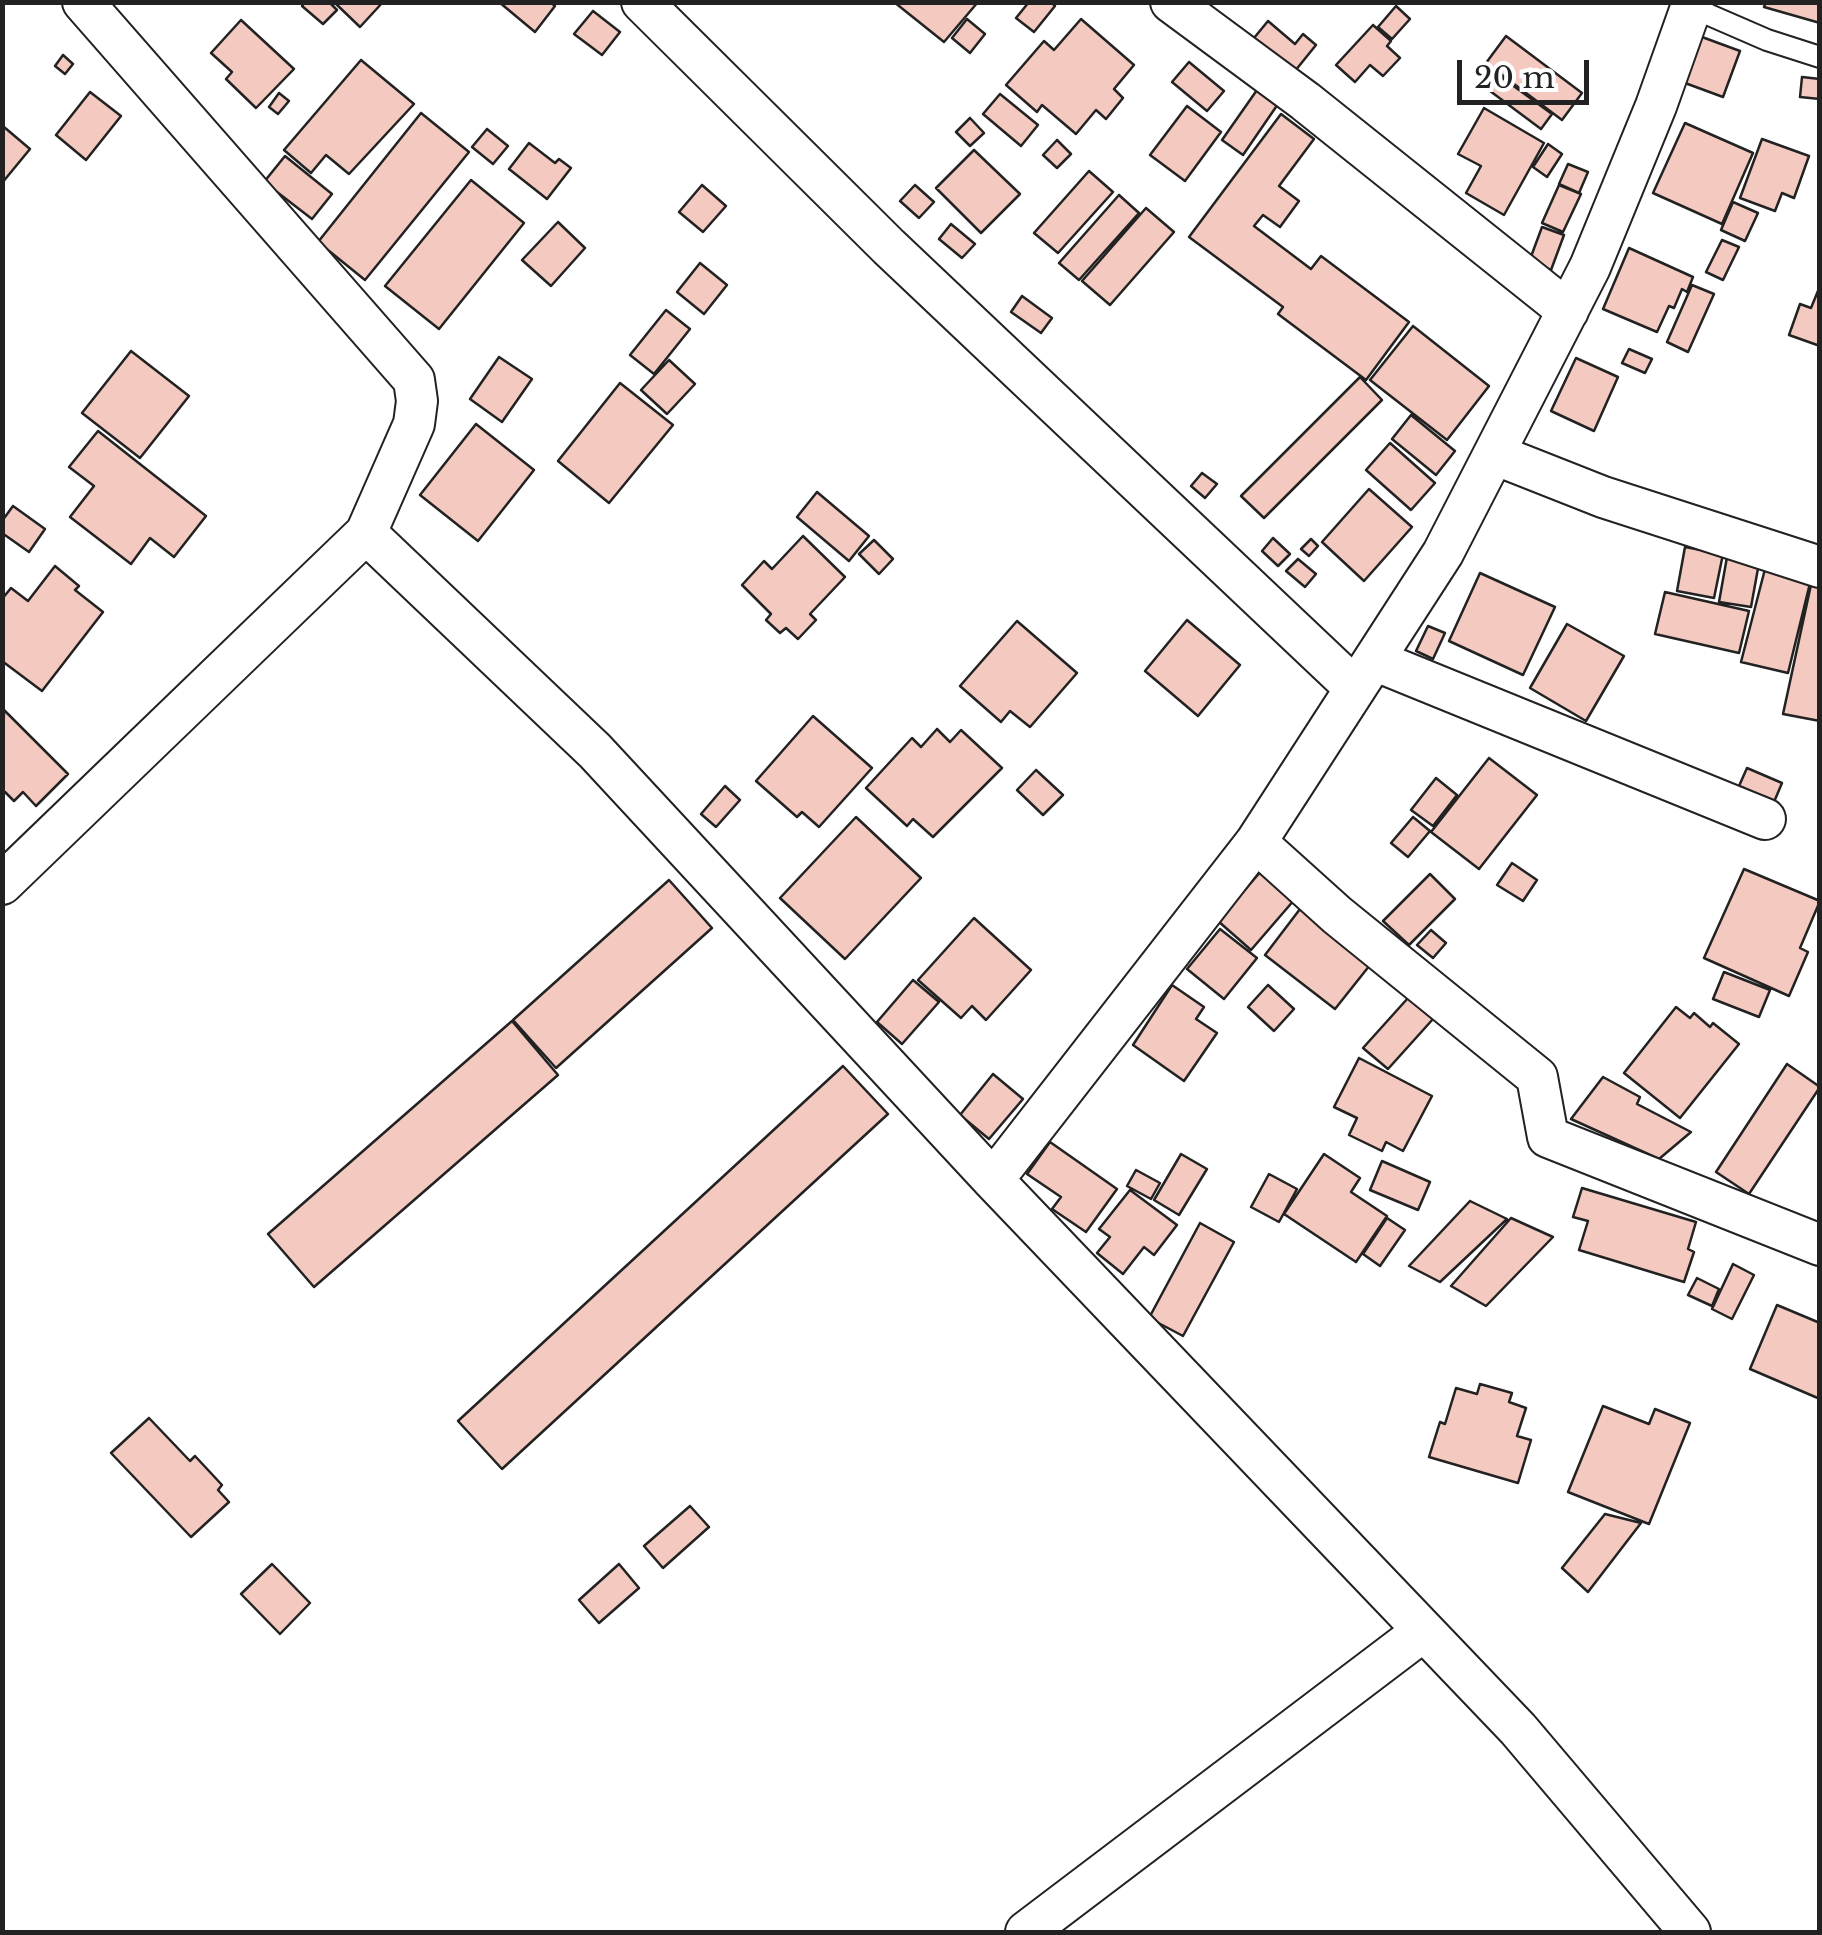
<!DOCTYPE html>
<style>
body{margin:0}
#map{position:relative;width:1822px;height:1935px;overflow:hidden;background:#fff;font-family:"Libre Baskerville",serif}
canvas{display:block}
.frame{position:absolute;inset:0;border:5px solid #222;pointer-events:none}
.scale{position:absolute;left:1457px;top:60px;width:132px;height:45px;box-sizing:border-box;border:5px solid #222;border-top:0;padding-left:12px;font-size:30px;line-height:35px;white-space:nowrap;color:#222;-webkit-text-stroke:8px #fff;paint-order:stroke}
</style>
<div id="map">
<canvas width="1822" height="1935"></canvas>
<div class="frame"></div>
<div class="scale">20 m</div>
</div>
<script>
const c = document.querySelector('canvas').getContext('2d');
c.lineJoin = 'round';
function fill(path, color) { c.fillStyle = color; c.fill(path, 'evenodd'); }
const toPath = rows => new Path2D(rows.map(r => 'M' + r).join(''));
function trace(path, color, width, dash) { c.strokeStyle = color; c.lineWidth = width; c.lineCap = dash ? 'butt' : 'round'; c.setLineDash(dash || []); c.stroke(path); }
const building = toPath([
 [305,2,329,2,337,10,323,24,302,6,305,2],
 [334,2,383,2,360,27,334,2],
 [499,2,550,2,555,6,535,32,499,2],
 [894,2,978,2,944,42,894,2],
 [1029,2,1051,2,1055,6,1034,32,1016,18,1029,2],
 [1766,2,1820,2,1820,23,1764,7,1766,2],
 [1396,6,1410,19,1392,39,1378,27,1396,6],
 [593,11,620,32,602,55,574,34,593,11],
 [967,19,985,34,970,53,952,38,967,19],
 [1081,19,1134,65,1114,89,1123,98,1106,119,1096,110,1076,134,1042,105,1037,112,1006,85,1044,41,1054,50,1081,19],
 [241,20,294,69,256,108,226,79,232,72,211,53,241,20],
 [1268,21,1295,44,1303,34,1316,45,1295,71,1254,38,1268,21],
 [1373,25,1391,41,1387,46,1400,58,1383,76,1370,65,1355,82,1336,65,1373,25],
 [1506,36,1582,93,1562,120,1486,63,1506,36],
 [1702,37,1740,51,1723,97,1685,83,1702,37],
 [63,55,73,64,65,74,55,66,63,55],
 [361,60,414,104,349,174,326,155,311,173,284,150,361,60],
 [1189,62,1224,91,1207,111,1172,82,1189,62],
 [1493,71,1552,114,1541,129,1482,85,1493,71],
 [1802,77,1820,79,1820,99,1800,97,1802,77],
 [1257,90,1278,104,1243,155,1222,140,1257,90],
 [90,92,121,116,86,160,56,135,90,92],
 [279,93,289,101,278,114,269,107,279,93],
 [1000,94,1038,125,1021,146,983,114,1000,94],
 [1187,106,1221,132,1185,181,1150,155,1187,106],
 [1484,108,1544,143,1504,215,1466,193,1481,166,1458,154,1484,108],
 [421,113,469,152,365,280,318,242,421,113],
 [1281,114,1314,139,1279,186,1299,201,1280,227,1263,215,1254,226,1311,269,1321,256,1409,322,1366,380,1278,314,1283,307,1189,237,1281,114],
 [970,118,984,133,970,146,956,132,970,118],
 [1685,123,1753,153,1722,224,1653,193,1685,123],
 [4,127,30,149,2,183,2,128,4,127],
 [487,129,508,146,493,164,472,147,487,129],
 [1762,139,1809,156,1794,198,1782,193,1775,211,1740,198,1762,139],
 [1057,140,1071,154,1057,168,1043,155,1057,140],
 [529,143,555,163,559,159,571,168,547,199,509,169,529,143],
 [1548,144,1562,154,1547,177,1533,167,1548,144],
 [974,150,1020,194,981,233,936,188,974,150],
 [285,156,332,194,312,219,264,182,285,156],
 [1568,164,1588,172,1579,193,1559,184,1568,164],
 [1089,171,1113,192,1058,253,1034,233,1089,171],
 [471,180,524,223,439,329,385,286,471,180],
 [702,185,726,206,703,232,679,212,702,185],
 [915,185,934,202,919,218,900,201,915,185],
 [1559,185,1581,194,1563,232,1542,223,1559,185],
 [1119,195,1139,213,1079,280,1059,263,1119,195],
 [1733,202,1758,213,1745,241,1721,230,1733,202],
 [1146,208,1174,232,1110,305,1082,281,1146,208],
 [558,222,585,248,551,286,522,260,558,222],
 [951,224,975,244,962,258,939,239,951,224],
 [1542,227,1564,235,1551,270,1529,262,1542,227],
 [1722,240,1739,247,1723,280,1706,272,1722,240],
 [1629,248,1693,277,1687,292,1682,289,1674,308,1669,306,1657,332,1603,309,1629,248],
 [700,263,727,285,704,314,677,292,700,263],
 [1692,285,1714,294,1688,352,1667,342,1692,285],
 [1820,286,1820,346,1789,335,1800,304,1811,308,1820,286],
 [1022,296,1052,318,1041,333,1011,312,1022,296],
 [666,310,690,329,654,374,630,355,666,310],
 [1413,326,1489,386,1447,440,1370,380,1413,326],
 [1629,349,1652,359,1645,373,1622,363,1629,349],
 [131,351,189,396,140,458,82,413,131,351],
 [499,357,532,379,502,422,470,399,499,357],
 [1576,358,1618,377,1594,431,1551,411,1576,358],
 [669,360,695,384,667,414,641,390,669,360],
 [1360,377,1382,400,1264,518,1241,496,1360,377],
 [620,383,673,425,609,503,558,461,620,383],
 [1411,415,1455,451,1436,475,1392,439,1411,415],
 [476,424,534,470,478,541,420,495,476,424],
 [98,431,206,516,174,557,150,538,131,564,70,517,94,486,69,467,98,431],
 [1390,443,1435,483,1411,510,1366,470,1390,443],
 [1202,473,1217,484,1205,498,1191,486,1202,473],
 [1369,489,1412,527,1364,581,1322,542,1369,489],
 [817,492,869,536,849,561,797,517,817,492],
 [13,506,45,529,29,552,2,533,2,521,13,506],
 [803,536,845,577,810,614,816,620,798,639,786,628,780,633,766,620,771,614,742,585,764,561,772,569,803,536],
 [1273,538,1290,554,1278,566,1262,551,1273,538],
 [1311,539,1318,546,1309,556,1301,549,1311,539],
 [874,540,893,559,879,574,859,554,874,540],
 [1685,547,1723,554,1714,598,1677,591,1685,547],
 [1727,557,1759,563,1751,607,1719,602,1727,557],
 [1298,559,1316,574,1305,587,1286,571,1298,559],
 [55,566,79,586,75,590,103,612,42,691,2,661,2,599,11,588,28,601,55,566],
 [1765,569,1811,579,1788,673,1741,662,1765,569],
 [1480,573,1555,607,1523,675,1449,641,1480,573],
 [1812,580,1820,582,1820,721,1783,714,1812,580],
 [1665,592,1749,611,1739,653,1655,634,1665,592],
 [1187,620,1240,665,1198,716,1145,671,1187,620],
 [1017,621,1077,673,1030,727,1010,711,1001,722,960,686,1017,621],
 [1567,624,1624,656,1586,721,1530,688,1567,624],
 [1428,626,1445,633,1433,659,1416,651,1428,626],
 [4,710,68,774,36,806,23,792,14,801,5,792,2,795,4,710],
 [813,716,872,768,819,827,802,812,797,817,756,781,813,716],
 [937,729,950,742,961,730,1002,768,933,837,913,819,907,826,866,788,912,738,921,747,937,729],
 [1489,758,1537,795,1479,869,1431,832,1489,758],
 [1747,768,1782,783,1774,802,1739,786,1747,768],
 [1036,770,1063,795,1043,815,1017,790,1036,770],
 [1436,778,1457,795,1433,826,1411,810,1436,778],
 [725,786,740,800,716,827,701,814,725,786],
 [856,817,921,878,845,959,780,898,856,817],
 [1413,817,1430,831,1408,857,1391,843,1413,817],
 [1512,863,1537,880,1523,901,1497,885,1512,863],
 [1744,869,1820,901,1800,948,1808,952,1789,996,1704,958,1744,869],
 [1262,870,1295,899,1251,950,1218,921,1262,870],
 [1430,874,1455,899,1409,945,1383,921,1430,874],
 [669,880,712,928,556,1068,513,1020,669,880],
 [1300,909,1370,965,1335,1009,1265,955,1300,909],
 [974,918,1031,970,986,1020,972,1006,961,1018,918,980,974,918],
 [1220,929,1257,958,1224,999,1187,969,1220,929],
 [1431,930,1446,943,1433,958,1417,945,1431,930],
 [1724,972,1770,990,1759,1017,1713,999,1724,972],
 [913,980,939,1002,902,1044,877,1022,913,980],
 [1172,985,1204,1007,1196,1019,1217,1033,1184,1081,1133,1045,1172,985],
 [1268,985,1294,1009,1274,1031,1248,1007,1268,985],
 [1408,998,1433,1019,1388,1069,1363,1048,1408,998],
 [1676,1007,1690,1018,1694,1013,1710,1027,1713,1023,1739,1044,1680,1118,1624,1073,1676,1007],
 [512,1021,558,1075,314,1287,268,1234,512,1021],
 [1359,1058,1432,1096,1403,1151,1386,1142,1382,1151,1349,1135,1357,1118,1334,1107,1359,1058],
 [1787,1064,1820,1087,1749,1194,1716,1172,1787,1064],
 [843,1066,888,1114,502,1469,458,1421,843,1066],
 [993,1074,1023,1099,989,1139,960,1115,993,1074],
 [1603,1077,1640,1097,1637,1104,1691,1132,1659,1159,1571,1119,1603,1077],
 [1050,1142,1117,1189,1086,1232,1052,1209,1061,1197,1027,1174,1050,1142],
 [1181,1154,1207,1169,1179,1215,1154,1200,1181,1154],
 [1324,1154,1360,1178,1351,1192,1387,1216,1356,1262,1284,1214,1324,1154],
 [1382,1161,1430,1182,1418,1210,1370,1190,1382,1161],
 [1136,1170,1160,1183,1151,1199,1127,1186,1136,1170],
 [1269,1174,1297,1189,1279,1222,1251,1207,1269,1174],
 [1582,1188,1696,1222,1688,1249,1694,1252,1684,1282,1579,1250,1588,1221,1573,1217,1582,1188],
 [1130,1190,1177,1225,1154,1255,1144,1247,1123,1274,1097,1253,1110,1237,1099,1229,1130,1190],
 [1470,1201,1507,1219,1440,1282,1409,1266,1470,1201],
 [1387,1218,1405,1230,1380,1266,1363,1254,1387,1218],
 [1511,1218,1553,1237,1486,1306,1451,1286,1511,1218],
 [1200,1223,1234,1242,1183,1336,1149,1318,1200,1223],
 [1733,1264,1754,1275,1732,1319,1712,1309,1733,1264],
 [1697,1278,1719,1289,1712,1306,1688,1295,1697,1278],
 [1777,1305,1820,1323,1820,1399,1750,1369,1777,1305],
 [1480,1384,1512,1393,1509,1402,1526,1408,1517,1436,1531,1440,1518,1483,1429,1457,1440,1422,1445,1424,1456,1388,1477,1394,1480,1384],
 [1603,1406,1649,1424,1655,1409,1690,1423,1649,1524,1568,1492,1603,1406],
 [149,1418,190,1461,195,1456,222,1485,218,1490,229,1502,191,1537,111,1453,149,1418],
 [690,1506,709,1527,663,1568,644,1546,690,1506],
 [1605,1514,1641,1523,1588,1592,1562,1568,1605,1514],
 [272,1564,310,1603,280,1634,241,1594,272,1564],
 [619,1564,639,1588,599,1623,579,1600,619,1564]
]);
const lane = toPath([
 [1691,7,1767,40,1820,57]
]);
const street = toPath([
 [642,2,889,247,1355,688],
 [1171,2,1305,101,1568,311],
 [1494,454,1603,497,1820,567],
 [366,533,595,751,993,1180,1518,1729,1690,1932],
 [1374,660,1765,819],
 [1256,842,1337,915,1537,1077,1548,1137,1820,1245],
 [2,884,366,533,414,424,417,401,414,380,83,2],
 [993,1180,1256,842,1443,553,1590,267,1656,106,1693,2],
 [1026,1932,1422,1632]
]);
fill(building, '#f3c9c0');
trace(building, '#222', 2.5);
trace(lane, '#222', 24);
trace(street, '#222', 44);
trace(lane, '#fff', 20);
trace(street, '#fff', 40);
</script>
